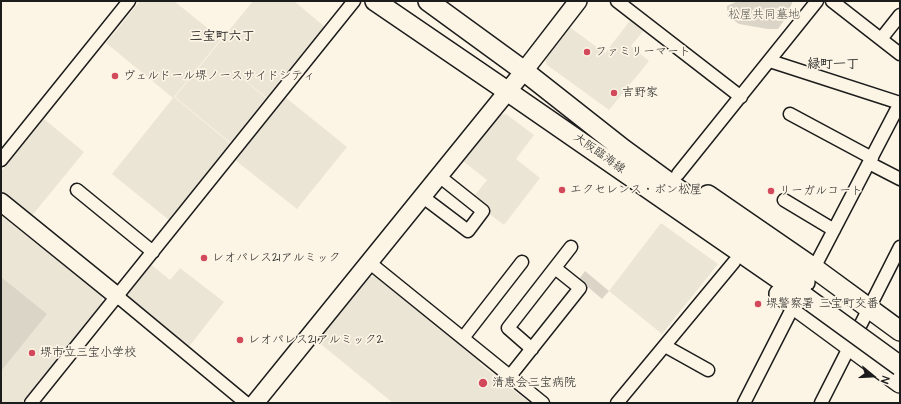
<!DOCTYPE html>
<meta charset="utf-8">
<style>
body{margin:0}
#map{position:relative;width:901px;height:404px;overflow:hidden;background:#fcf5e5;font-family:"Architects Daughter",sans-serif}
canvas{display:block}
.frame{position:absolute;inset:0;border:2px solid #1c1c1c;pointer-events:none}
.north{position:absolute;left:853px;top:356px;width:40px;height:40px;-webkit-text-stroke:3px #fcf5e5;paint-order:stroke;rotate:108deg;font-size:11px;font-weight:700;line-height:16px;text-align:center;color:#1c1c1c}
.north::after{content:'';display:block;margin:auto;width:14px;height:18px;background:#1c1c1c;clip-path:polygon(50% 0,100% 100%,50% 72%,0 100%)}
</style>
<div id="map">
<canvas width="901" height="404"></canvas>
<div class="frame"></div>
<div class="north">N</div>
</div>
<script>
const c = document.querySelector('canvas').getContext('2d');
c.lineJoin = 'round';
function fill(path, color) { c.fillStyle = color; c.fill(path, 'evenodd'); }
const toPath = rows => new Path2D(rows.map(r => 'M' + r).join(''));
function trace(path, color, width, dash) { c.strokeStyle = color; c.lineWidth = width; c.lineCap = dash ? 'butt' : 'round'; c.setLineDash(dash || []); c.stroke(path); }
function drawText(font, color, halo, rows, align = 'center') {
  c.font = font + ' "Architects Daughter","Klee One",sans-serif'; c.lineWidth = 3.5; c.setLineDash([]); c.textBaseline = 'middle'; c.strokeStyle = halo; c.fillStyle = color; for (const [text, x, y, turn = 0] of rows) {
    c.save(); c.translate(x, y); c.rotate((+turn || 0) * Math.PI / 180); c.textAlign = isNaN(turn) ? turn : align; if (halo) c.strokeText(text, 0, 0); c.fillText(text, 0, 0); c.restore();
  }
}
const built = toPath([
 [140,1,174,1,221,39,174,97,231,144,169,220,112,174,173,98,106,43],
 [253,1,294,1,325,27,267,98,226,65,267,99,231,143,175,97],
 [632,18,645,29,631,46,649,61,609,110,547,65,544,56,568,26,605,53],
 [285,97,347,147,297,209,235,160],
 [506,114,534,135,516,159,540,178,504,225,471,200,487,180,463,161,497,116],
 [44,119,84,152,30,218,1,195,1,172],
 [1,214,102,297,103,303,21,403,1,403],
 [661,223,718,264,662,334,609,291],
 [149,263,170,280,180,268,224,302,187,349,125,299,125,293],
 [376,276,480,361,479,363,530,403,393,403,317,341,369,277]
]);
const green = toPath([
 [738,1,793,1,785,19,778,29,768,29,739,24,727,15,729,12,727,11,727,6],
 [585,271,609,291,602,299,588,287,586,289,577,282],
 [1,277,47,314,1,371]
]);
const street = toPath([
 [617,1,741,97],
 [832,1,900,54],
 [881,39,900,15],
 [770,61,900,103],
 [790,114,872,158],
 [1,160,129,1],
 [869,163,900,179],
 [678,174,817,1],
 [77,190,153,252],
 [423,197,468,231,483,211,439,176],
 [784,200,834,230],
 [370,263,543,403],
 [814,268,900,103],
 [117,296,246,403],
 [463,338,522,262],
 [665,346,708,370],
 [532,349,508,328,571,247],
 [510,376,580,288,555,268],
 [31,403,354,1],
 [617,403,734,262],
 [744,403,794,305],
 [821,403,900,247]
]);
const secondary = toPath([
 [1,202,117,296],
 [255,403,524,71,578,1]
]);
const primary = toPath([
 [375,1,507,91,805,297],
 [428,1,524,71,623,149,805,282],
 [708,195,814,268,900,331],
 [779,294,900,383]
]);
const primaryBridge = toPath([
 [805,297,900,366]
]);
const markers = [
 [587,52,4,"#d1495b"],
 [115,76,4,"#d1495b"],
 [614,93,4,"#d1495b"],
 [562,190,4,"#d1495b"],
 [771,191,4,"#d1495b"],
 [204,258,4,"#d1495b"],
 [758,304,4,"#d1495b"],
 [240,340,4,"#d1495b"],
 [32,353,4,"#d1495b"],
 [483,383,5,"#d1495b"]
];
const parkNames = [
 ["松屋共同墓地",764,15]
];
const poiNames = [
 ["ファミリーマート",595,52],
 ["ヴェルドール堺ノースサイドシティ",123,76],
 ["吉野家",622,93],
 ["エクセレンス・ボン松屋",570,190],
 ["リーガルコート",779,191],
 ["レオパレス21アルミック",212,258],
 ["堺警察署 三宝町交番",766,304],
 ["レオパレス21アルミック2",248,340],
 ["堺市立三宝小学校",40,353],
 ["清恵会三宝病院",492,383]
];
const streetNames = [
 ["大阪臨海線",599,154,35]
];
const neighbourhoodNames = [
 ["三宝町六丁",222,37],
 ["緑町一丁",833,65]
];
fill(built, '#ebe5d6');
fill(green, '#dbd5c8');
trace(street, '#1c1c1c', 15);
trace(secondary, '#1c1c1c', 20);
trace(primary, '#1c1c1c', 22);
trace(street, '#fcf5e5', 12);
trace(secondary, '#fcf5e5', 17);
trace(primary, '#fcf5e5', 19);
trace(primaryBridge, '#1c1c1c', 22, []);
trace(primaryBridge, '#fcf5e5', 19);
for (const [x, y, r, color] of markers) { const dot = new Path2D(); dot.arc(x, y, r, 0, 2 * Math.PI); c.fillStyle = color; c.fill(dot); trace(dot, '#fcf5e5', 1.5); }
drawText('12px', '#555450', '#fcf5e5', parkNames);
drawText('12px', '#1c1c1c', '#fcf5e5', poiNames, 'left');
drawText('12px', '#1c1c1c', '#fcf5e5', streetNames);
drawText('bold 13px', '#1c1c1c', '#fcf5e5', neighbourhoodNames);
</script>
